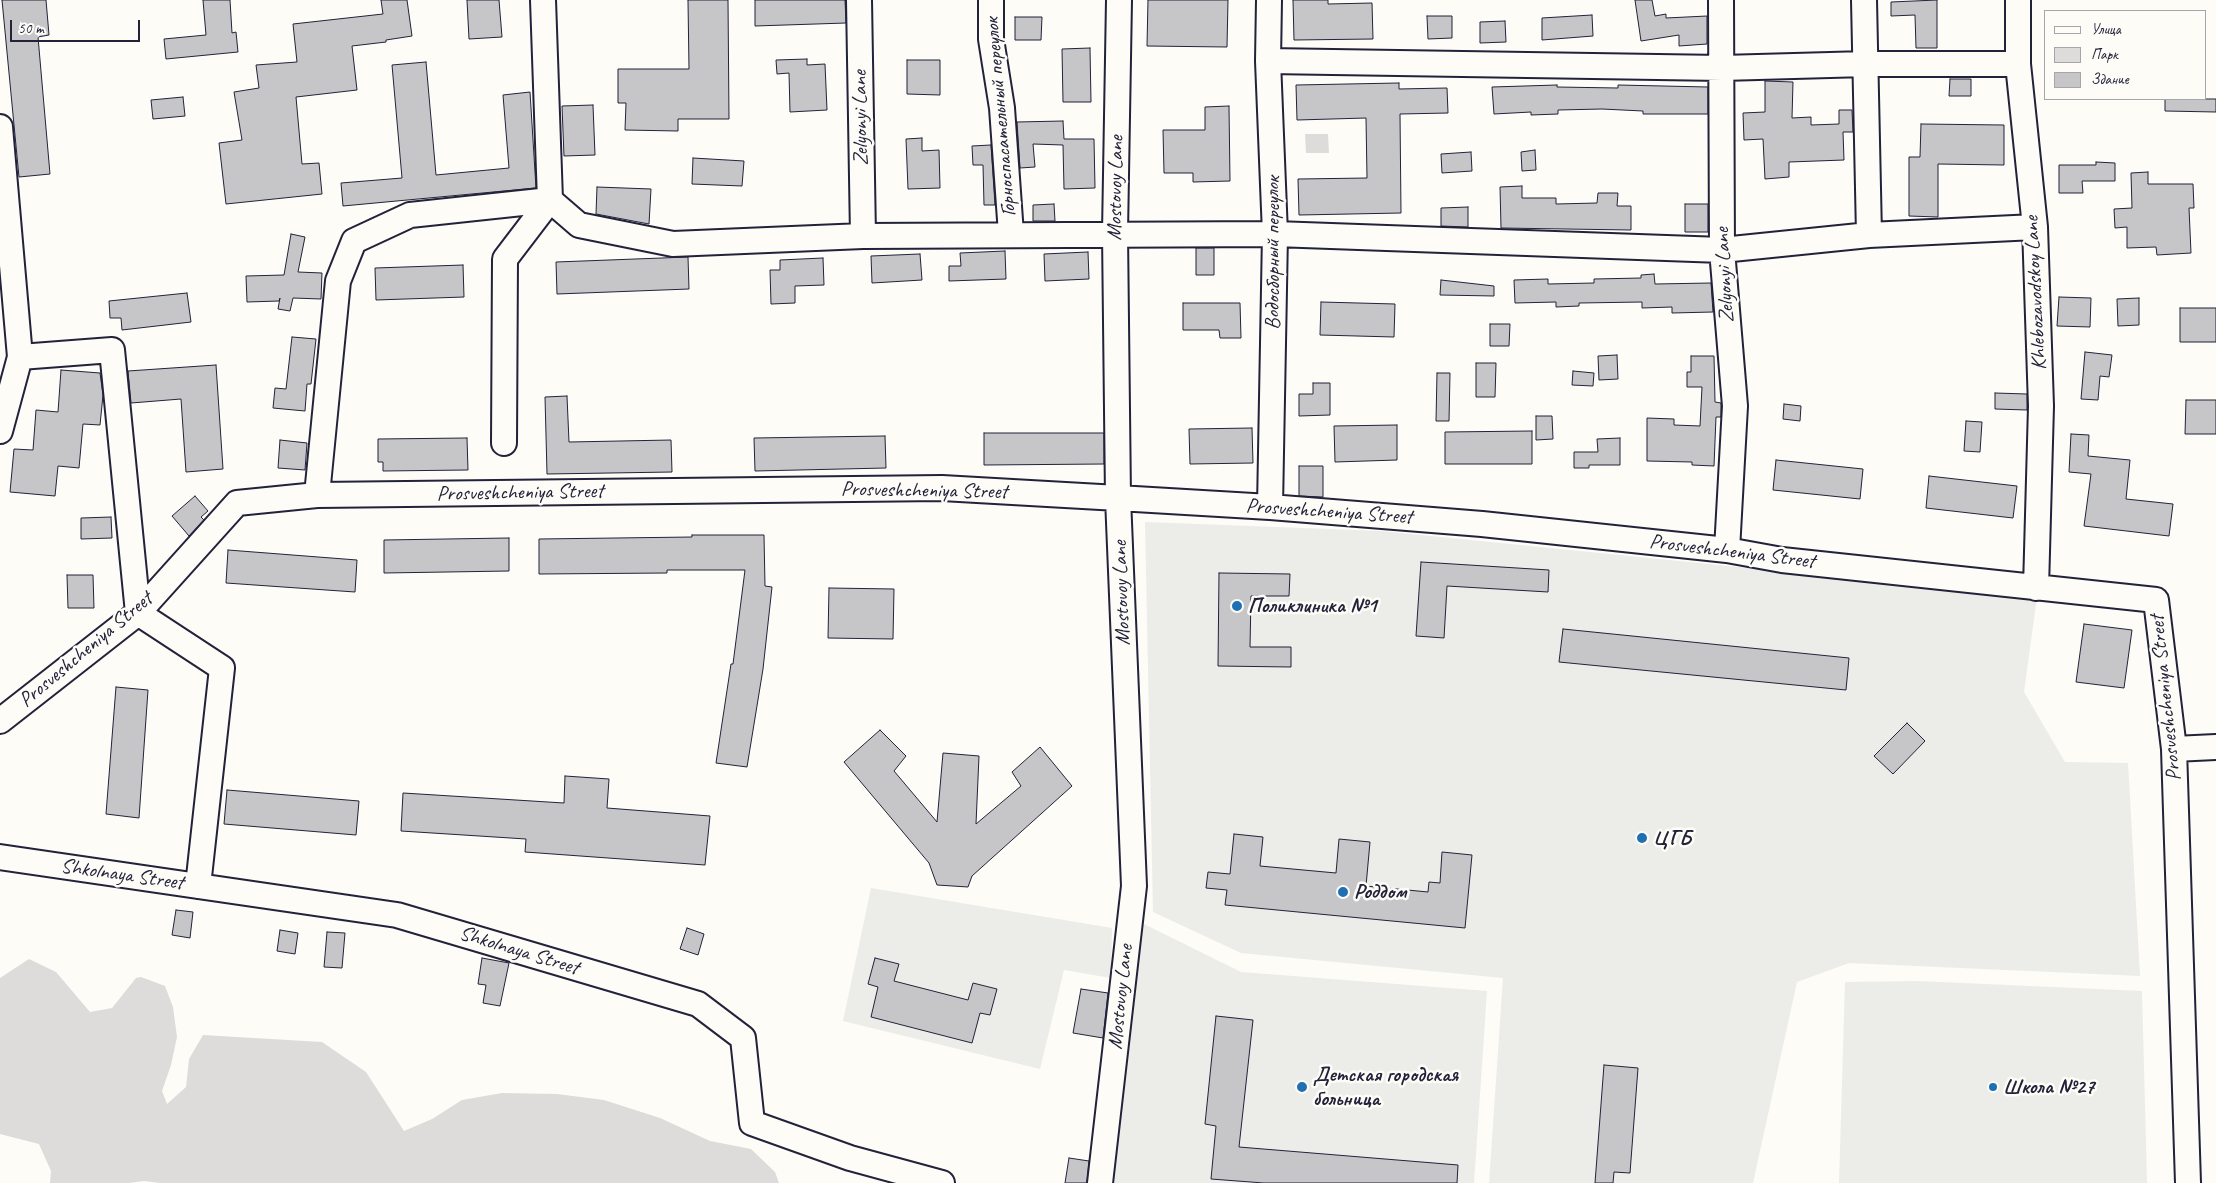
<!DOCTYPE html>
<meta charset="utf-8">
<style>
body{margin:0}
#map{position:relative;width:2216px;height:1183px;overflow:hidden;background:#fdfcf7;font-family:Caveat,sans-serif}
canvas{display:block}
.legend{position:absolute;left:2044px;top:10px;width:162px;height:90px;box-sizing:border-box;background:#fdfcf7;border:1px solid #a5a5ac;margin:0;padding:6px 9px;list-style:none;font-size:15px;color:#22223b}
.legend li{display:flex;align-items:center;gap:10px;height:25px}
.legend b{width:25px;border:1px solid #a5a5ac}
.scale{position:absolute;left:10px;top:20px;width:130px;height:22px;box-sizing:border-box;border:2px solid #22223b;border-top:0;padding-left:6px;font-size:15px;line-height:18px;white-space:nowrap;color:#22223b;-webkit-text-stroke:4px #fdfcf7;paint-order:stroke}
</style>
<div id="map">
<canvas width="2216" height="1183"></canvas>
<ul class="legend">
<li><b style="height:6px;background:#fdfcf7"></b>Улица</li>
<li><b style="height:14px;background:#dddcdb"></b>Парк</li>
<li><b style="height:14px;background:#c6c6c8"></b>Здание</li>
</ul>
<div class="scale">50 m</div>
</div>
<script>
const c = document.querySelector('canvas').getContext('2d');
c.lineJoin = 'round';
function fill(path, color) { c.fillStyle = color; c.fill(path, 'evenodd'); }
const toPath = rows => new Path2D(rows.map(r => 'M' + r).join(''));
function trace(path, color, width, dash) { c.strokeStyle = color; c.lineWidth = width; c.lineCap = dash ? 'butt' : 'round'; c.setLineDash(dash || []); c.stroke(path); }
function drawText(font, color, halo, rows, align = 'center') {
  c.font = font + ' Caveat,sans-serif'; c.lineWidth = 5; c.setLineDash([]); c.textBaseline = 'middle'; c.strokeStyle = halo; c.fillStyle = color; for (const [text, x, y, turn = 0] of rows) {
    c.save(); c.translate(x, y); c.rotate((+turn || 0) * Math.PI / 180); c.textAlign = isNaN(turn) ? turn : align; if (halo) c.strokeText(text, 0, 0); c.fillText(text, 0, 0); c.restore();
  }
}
const built = toPath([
 [1145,522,1381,531,2037,597,2024,692,2065,762,2128,763,2140,976,1849,963,1797,982,1753,1183,1489,1183,1503,978,1241,953,1153,912],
 [871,888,1112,928,1111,978,1064,970,1040,1069,843,1021],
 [1142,923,1241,972,1487,991,1474,1183,1111,1183],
 [1918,981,2142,991,2147,1183,1839,1183,1845,982]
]);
const green = toPath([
 [1305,134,1328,134,1329,153,1306,153],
 [29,959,56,972,90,1012,112,1008,136,978,141,977,165,986,173,1007,177,1037,171,1065,162,1091,167,1104,186,1087,189,1059,203,1035,322,1042,366,1072,404,1131,432,1119,462,1100,502,1093,557,1094,604,1100,660,1118,710,1141,751,1149,775,1172,779,1183,160,1183,144,1181,129,1183,50,1183,51,1171,39,1144,0,1134,0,978]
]);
const building = toPath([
 [2,0,46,0,49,35,38,37,50,174,19,177,2,0],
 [203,0,230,0,232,33,236,32,238,52,166,59,164,39,206,35,203,0],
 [381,0,407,0,412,36,386,40,386,42,352,46,357,90,296,97,302,164,319,163,322,194,226,204,219,143,242,140,234,92,259,88,256,65,297,62,293,24,383,14,381,0],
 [467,0,499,0,502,37,469,39,467,0],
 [688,0,728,0,729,119,678,119,678,131,625,130,626,103,618,103,618,69,689,69,688,0],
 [755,0,845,0,846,23,755,26,755,0],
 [1148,0,1228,0,1227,47,1147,46,1148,0],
 [1293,0,1328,0,1328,4,1372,3,1373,39,1294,40,1293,0],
 [1635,0,1652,0,1655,16,1666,14,1666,18,1707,16,1707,44,1679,46,1679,35,1641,41,1635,0],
 [1937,0,1937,48,1916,48,1915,15,1891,16,1891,2,1937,0],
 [1592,15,1593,36,1542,40,1542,18,1592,15],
 [1427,16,1452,16,1452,38,1428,39,1427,16],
 [1015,17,1042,17,1041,40,1015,40,1015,17],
 [1505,21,1506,42,1480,43,1480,22,1505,21],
 [1090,48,1091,102,1063,102,1062,49,1090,48],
 [807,59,807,65,825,64,827,110,790,112,789,73,777,74,776,60,807,59],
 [907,60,940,60,940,95,907,94,907,60],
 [426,62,436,175,509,168,503,95,530,92,536,188,343,206,341,183,402,178,392,65,426,62],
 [1950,79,1971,79,1971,96,1949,96,1950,79],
 [1765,81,1793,82,1792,118,1811,117,1811,125,1839,124,1839,110,1852,110,1853,132,1843,132,1844,160,1789,162,1789,177,1765,179,1763,139,1744,140,1743,113,1765,112,1765,81],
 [1399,83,1399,89,1447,88,1448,113,1400,114,1401,213,1299,215,1298,179,1367,178,1366,118,1297,120,1296,85,1399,83],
 [1557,85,1557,87,1618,88,1618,85,1708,87,1708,114,1643,114,1643,111,1602,109,1558,110,1558,114,1531,115,1531,112,1494,114,1492,87,1557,85],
 [183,97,185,116,153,119,151,100,183,97],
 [2165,99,2216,99,2216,112,2165,111,2165,99],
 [593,105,595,155,564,156,562,106,593,105],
 [1229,106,1230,181,1193,182,1193,173,1164,173,1163,130,1205,130,1205,107,1229,106],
 [1063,121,1064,139,1094,139,1095,188,1064,189,1063,145,1033,144,1035,167,1020,168,1017,122,1063,121],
 [1921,124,2004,125,2004,165,1938,164,1938,217,1909,216,1909,157,1920,157,1921,124],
 [922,138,922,151,939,150,940,188,908,189,906,139,922,138],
 [991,145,995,205,984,205,983,165,973,165,972,146,991,145],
 [1535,150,1536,170,1522,171,1521,152,1535,150],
 [1471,152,1472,171,1442,173,1441,154,1471,152],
 [693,158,744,161,742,186,692,184,693,158],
 [2096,162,2115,163,2115,181,2082,181,2083,193,2059,193,2059,165,2096,165,2096,162],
 [2148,172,2148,184,2193,184,2194,208,2189,208,2191,253,2157,255,2156,247,2127,248,2127,227,2115,228,2114,209,2132,208,2131,173,2148,172],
 [1522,186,1522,198,1556,198,1556,204,1597,203,1598,193,1618,193,1617,206,1631,206,1631,230,1501,228,1500,187,1522,186],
 [597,187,651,189,649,224,596,214,597,187],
 [1054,204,1055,221,1033,221,1033,205,1054,204],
 [1685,204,1708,204,1708,232,1685,232,1685,204],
 [1468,207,1468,227,1441,226,1441,208,1468,207],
 [291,234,305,237,298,272,322,273,321,299,293,298,290,311,278,309,280,298,279,301,247,302,246,276,284,275,291,234],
 [1196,248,1214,248,1214,275,1196,275,1196,248],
 [1005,251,1006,279,949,281,949,266,961,266,960,253,1005,251],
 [1088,252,1089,279,1045,281,1044,254,1088,252],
 [920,254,922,280,872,283,871,256,920,254],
 [688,257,689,289,557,294,556,262,688,257],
 [823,258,824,285,795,286,795,303,771,304,770,270,780,270,780,260,823,258],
 [463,265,464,297,376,300,375,268,463,265],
 [1654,274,1655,284,1711,283,1713,312,1672,313,1672,307,1642,308,1642,302,1579,303,1579,306,1556,307,1556,302,1515,303,1514,280,1548,279,1548,284,1594,283,1594,279,1641,278,1641,275,1654,274],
 [1441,280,1494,286,1494,296,1440,295,1441,280],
 [187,293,191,322,122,330,121,318,110,318,109,301,187,293],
 [2059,297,2091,298,2090,327,2057,326,2059,297],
 [2139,298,2139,325,2118,326,2117,299,2139,298],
 [1321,302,1395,304,1394,337,1320,335,1321,302],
 [1183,303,1240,303,1241,338,1220,338,1219,330,1183,330,1183,303],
 [2180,308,2216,308,2216,342,2180,342,2180,308],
 [1490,324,1510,324,1509,346,1490,346,1490,324],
 [292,337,316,339,311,384,307,384,305,411,273,408,275,388,286,389,292,337],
 [2085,352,2112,355,2109,377,2100,376,2098,400,2081,399,2085,352],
 [1617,355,1618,379,1599,380,1598,356,1617,355],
 [1691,356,1714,356,1715,402,1721,403,1721,417,1716,417,1714,466,1692,465,1692,462,1647,461,1647,418,1674,419,1674,425,1700,426,1702,387,1687,387,1687,372,1691,372,1691,356],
 [1476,363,1496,363,1495,397,1476,397,1476,363],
 [216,365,223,469,186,472,181,399,131,403,128,371,216,365],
 [61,370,100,373,103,395,100,425,83,424,79,468,58,466,55,496,10,492,14,449,33,450,36,410,58,412,61,370],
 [1573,371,1594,373,1593,386,1572,385,1573,371],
 [1437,373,1450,373,1449,421,1436,421,1437,373],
 [1313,383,1330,383,1330,415,1299,416,1299,394,1313,394,1313,383],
 [1995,393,2027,394,2027,410,1995,409,1995,393],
 [567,396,569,442,671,440,672,472,547,474,545,397,567,396],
 [2186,400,2216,400,2216,434,2185,434,2186,400],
 [1784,404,1801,406,1800,421,1783,419,1784,404],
 [1536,416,1552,416,1553,439,1536,440,1536,416],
 [1966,421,1982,422,1980,452,1964,451,1966,421],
 [1397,425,1397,460,1335,462,1334,426,1397,425],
 [1252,428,1253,463,1190,464,1189,429,1252,428],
 [1532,431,1532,464,1445,464,1445,432,1532,431],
 [984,433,1104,433,1104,464,984,465,984,433],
 [2071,434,2089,435,2088,456,2130,460,2126,499,2173,504,2169,536,2084,526,2091,474,2069,472,2071,434],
 [885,436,886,468,755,471,754,438,885,436],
 [467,438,468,470,383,471,383,462,378,462,378,439,467,438],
 [1620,438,1620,465,1589,465,1589,468,1574,468,1574,452,1598,452,1597,439,1620,438],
 [280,440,307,443,305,470,278,468,280,440],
 [1776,460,1863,469,1860,499,1773,490,1776,460],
 [1299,466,1323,466,1323,497,1299,496,1299,466],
 [1929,476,2017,486,2013,518,1926,508,1929,476],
 [195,496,208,511,201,517,204,520,189,536,172,516,195,496],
 [111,517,112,538,81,539,81,518,111,517],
 [692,535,764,535,765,586,772,587,763,669,747,767,716,763,731,664,733,664,745,570,667,570,667,573,539,574,539,539,692,537,692,535],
 [509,538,509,571,384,573,384,540,509,538],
 [228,550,357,560,355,592,226,583,228,550],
 [1421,562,1549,570,1548,592,1447,586,1444,638,1416,636,1421,562],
 [1219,573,1290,574,1289,596,1251,596,1250,647,1291,647,1291,667,1218,666,1219,573],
 [67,575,93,575,94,608,68,608,67,575],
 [829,588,894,589,893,639,828,638,829,588],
 [2084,624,2132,630,2124,688,2076,682,2084,624],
 [1563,629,1849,658,1846,690,1559,662,1563,629],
 [116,687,148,690,139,818,106,814,116,687],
 [1907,723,1925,741,1893,774,1874,756,1907,723],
 [880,730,906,756,894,771,937,822,943,753,979,756,976,824,1021,786,1012,772,1040,747,1072,786,972,876,968,887,937,885,929,863,844,762,880,730],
 [565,776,609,779,607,808,710,816,705,865,525,852,526,839,401,831,403,793,564,803,565,776],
 [227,790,359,801,356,835,224,824,227,790],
 [1234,834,1263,837,1260,866,1336,873,1339,839,1370,842,1366,886,1428,892,1429,882,1440,883,1442,852,1472,855,1465,928,1225,905,1227,890,1206,888,1208,872,1230,874,1234,834],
 [176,910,193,912,190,938,172,935,176,910],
 [687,928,704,934,698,955,680,949,687,928],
 [280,930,298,933,295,954,277,951,280,930],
 [327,932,345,933,342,968,324,967,327,932],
 [482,958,509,963,500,1006,483,1003,486,985,478,984,482,958],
 [875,958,899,964,894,981,968,1000,973,983,997,989,990,1015,980,1013,972,1043,871,1017,878,987,868,984,875,958],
 [1081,989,1108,993,1103,1038,1073,1033,1081,989],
 [1216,1016,1253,1020,1239,1147,1458,1165,1457,1183,1264,1183,1211,1179,1216,1126,1205,1124,1216,1016],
 [1604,1065,1638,1068,1630,1173,1614,1172,1613,1183,1595,1183,1604,1065],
 [1069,1158,1089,1161,1087,1183,1065,1183,1069,1158]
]);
const minor = toPath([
 [859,0,863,236],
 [991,0,991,39,1002,108,1011,234],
 [1269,0,1268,61,1275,234,1270,507],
 [1721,0,1722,250,1735,406,1727,550],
 [1864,0,1869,235],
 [2018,0,2018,64,2035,227,2041,406,2036,588],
 [1268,61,1722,68,1866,64,2018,64],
 [0,127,20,357,0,431],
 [20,357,112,350,138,613,222,668,198,886],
 [504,443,505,259,550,200,543,0],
 [317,495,338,281,354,241,410,215,550,200,579,225,673,244,863,236,1275,234,1722,250,1869,235,2035,227],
 [0,721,138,613,237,503,317,495,942,488,1118,498,1270,507,1482,524,1727,550,1782,560,2156,600,2174,749,2188,1183],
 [2174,749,2216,747],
 [0,857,397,915,698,1004,743,1038,752,1123,850,1158,942,1183],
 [1100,1183,1134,886,1118,498,1115,233,1119,0]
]);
const markers = [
 [1237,606,6,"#1f6fb2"],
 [1642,838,6,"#1f6fb2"],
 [1343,892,6,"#1f6fb2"],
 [1302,1087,6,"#1f6fb2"],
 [1993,1087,5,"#1f6fb2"]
];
const streetNames = [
 ["Горноспасательный переулок",1001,117,-95],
 ["Zelyonyi Lane",861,118,-91],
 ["Mostovoy Lane",1116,188,-89],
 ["Водосборный переулок",1273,253,-90],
 ["Zelyonyi Lane",1725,275,-93],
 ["Khlebozavodskoy Lane",2036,293,-93],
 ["Prosveshcheniya Street",924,491,1],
 ["Prosveshcheniya Street",520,493,-1],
 ["Prosveshcheniya Street",1329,512,4],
 ["Prosveshcheniya Street",1732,552,7],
 ["Mostovoy Lane",1122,593,-92],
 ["Prosveshcheniya Street",86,650,-40],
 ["Prosveshcheniya Street",2166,698,-96],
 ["Shkolnaya Street",122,875,8],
 ["Shkolnaya Street",519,951,17],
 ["Mostovoy Lane",1121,997,-84]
];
const poiNames = [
 ["Поликлиника №1",1248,606],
 ["ЦГБ",1653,838],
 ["Роддом",1354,892],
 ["Детская городская",1313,1075],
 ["больница",1313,1099],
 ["Школа №27",2003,1087]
];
fill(built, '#ecece9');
fill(green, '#dddcdb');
fill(building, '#c6c6c8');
trace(building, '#22223b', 1);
trace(minor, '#22223b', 28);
trace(minor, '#fdfcf7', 24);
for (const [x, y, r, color] of markers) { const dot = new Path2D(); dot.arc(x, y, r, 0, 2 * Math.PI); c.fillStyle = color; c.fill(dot); trace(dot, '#fdfcf7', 2); }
drawText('21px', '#22223b', '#fdfcf7', streetNames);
drawText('bold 21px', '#22223b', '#fdfcf7', poiNames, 'left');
</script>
